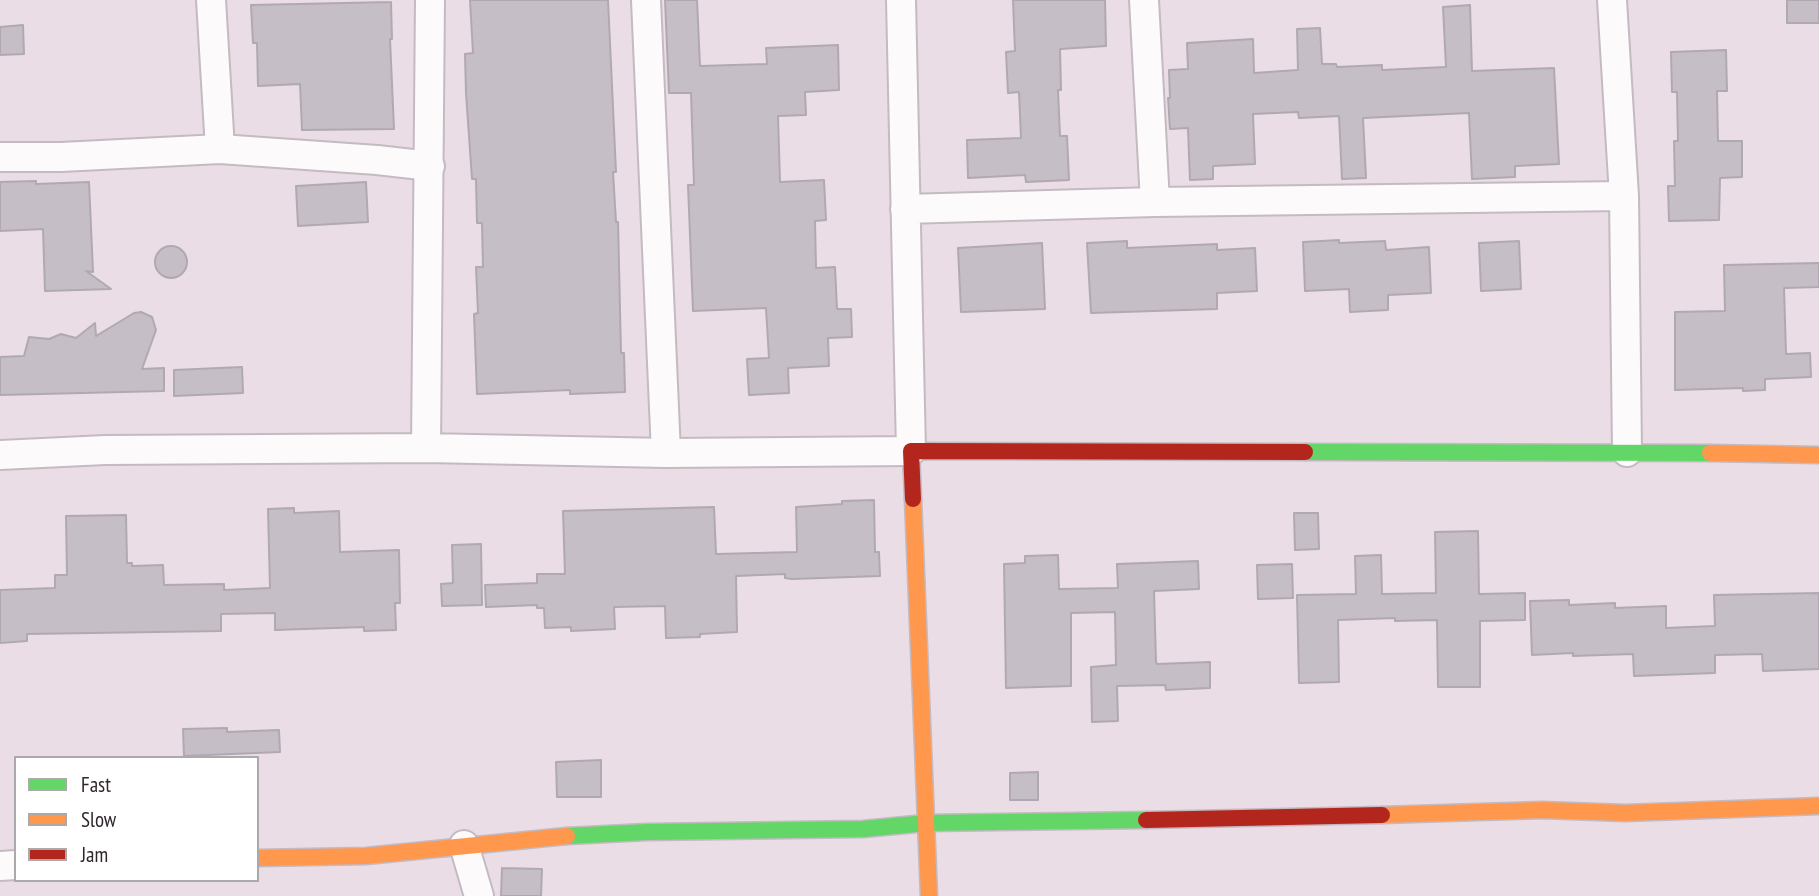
<!DOCTYPE html>
<style>
body{margin:0}
#map{position:relative;width:1819px;height:896px;overflow:hidden;background:#eadde6;font-family:"PT Sans Narrow",sans-serif}
canvas{display:block}
.legend{position:absolute;left:14px;top:756px;width:245px;height:126px;box-sizing:border-box;background:#fff;border:2px solid #aca9ab;margin:0;padding:9px 12px;list-style:none;font-size:21px;color:#30272e}
.legend li{display:flex;align-items:center;gap:14px;height:35px}
.legend b{width:35px;border:2px solid #aca9ab}
</style>
<div id="map">
<canvas width="1819" height="896"></canvas>
<ul class="legend">
<li><b style="height:9px;background:#63d668"></b>Fast</li>
<li><b style="height:9px;background:#ff974d"></b>Slow</li>
<li><b style="height:9px;background:#b3261e"></b>Jam</li>
</ul>
</div>
<script>
const c = document.querySelector('canvas').getContext('2d');
c.lineJoin = 'round';
function fill(path, color) { c.fillStyle = color; c.fill(path, 'evenodd'); }
const toPath = rows => new Path2D(rows.map(r => 'M' + r).join(''));
function trace(path, color, width, dash) { c.strokeStyle = color; c.lineWidth = width; c.lineCap = dash ? 'butt' : 'round'; c.setLineDash(dash || []); c.stroke(path); }
const building = toPath([
 [470,0,608,0,616,172,613,172,616,222,618,222,621,353,624,353,625,392,570,394,570,390,477,394,474,314,478,313,476,267,483,267,482,223,477,223,476,179,472,179,466,93,465,54,473,53,470,0],
 [665,0,697,0,700,66,767,64,766,48,838,45,839,90,805,92,806,115,778,116,780,182,824,180,826,220,815,221,816,268,835,267,837,309,851,309,852,337,828,338,829,366,788,368,789,393,749,395,747,359,769,358,766,308,693,311,688,185,694,185,691,93,669,93,665,0],
 [1013,0,1105,0,1106,46,1060,49,1061,90,1058,90,1060,136,1067,136,1069,180,1026,182,1025,175,968,178,967,140,1021,138,1019,92,1008,93,1006,52,1015,51,1013,0],
 [1787,0,1819,0,1819,23,1787,23,1787,0],
 [391,2,392,39,390,39,394,129,302,130,300,84,258,86,257,43,253,43,251,5,391,2],
 [1470,5,1472,71,1554,68,1559,164,1515,166,1515,177,1472,179,1469,113,1363,118,1366,178,1342,179,1339,116,1299,118,1298,112,1253,114,1255,164,1213,166,1213,179,1190,180,1188,128,1170,129,1168,98,1170,98,1169,70,1188,69,1187,43,1253,39,1254,73,1298,70,1297,29,1320,28,1322,64,1336,64,1337,67,1382,65,1382,70,1446,67,1443,7,1470,5],
 [23,25,24,54,0,55,0,27,23,25],
 [1726,50,1727,91,1717,91,1718,141,1742,141,1742,177,1720,178,1719,220,1669,221,1668,186,1675,186,1674,141,1678,141,1677,92,1672,92,1671,52,1726,50],
 [36,181,36,184,89,182,93,272,86,271,111,289,45,291,43,229,0,231,0,182,36,181],
 [366,182,368,222,298,226,296,186,366,182],
 [1339,240,1339,243,1385,241,1386,250,1429,247,1431,293,1388,295,1388,310,1350,312,1349,289,1305,291,1303,242,1339,240],
 [1127,241,1127,248,1217,244,1217,250,1255,248,1257,291,1217,293,1217,309,1091,313,1087,243,1127,241],
 [1519,241,1521,289,1481,291,1479,243,1519,241],
 [1042,243,1045,309,961,312,958,248,1042,243],
 '155 262a16 16 0 1 1 32 0a16 16 0 1 1-32 0Z',
 [1819,263,1819,287,1784,288,1786,354,1810,353,1811,377,1765,379,1765,390,1743,391,1743,388,1675,390,1675,312,1725,311,1724,265,1819,263],
 [141,312,152,317,156,330,142,369,164,368,164,391,0,395,0,357,24,356,29,337,49,339,61,334,76,338,95,323,96,336,134,313,141,312],
 [242,367,243,393,174,396,174,370,242,367],
 [874,500,875,552,879,552,880,576,792,579,785,578,785,574,736,576,737,632,700,634,700,637,666,638,665,606,614,607,615,629,571,631,571,627,545,628,544,608,537,608,537,605,486,607,485,585,537,583,537,574,565,574,563,511,714,507,716,554,797,552,796,507,842,504,842,501,874,500],
 [294,508,294,513,339,511,340,552,399,550,400,603,395,603,396,630,364,631,364,627,275,630,275,613,221,614,221,631,27,634,27,641,0,643,0,590,55,588,55,575,67,575,66,516,126,515,127,563,132,563,132,566,163,565,164,585,224,584,224,590,270,588,268,509,294,508],
 [1294,513,1318,513,1319,549,1295,550,1294,513],
 [1478,531,1479,594,1525,593,1525,620,1480,621,1480,687,1438,687,1437,620,1395,621,1395,618,1338,620,1339,682,1299,683,1297,595,1356,594,1355,556,1381,555,1382,594,1436,593,1435,532,1478,531],
 [481,544,482,605,442,606,441,584,453,583,452,545,481,544],
 [1058,555,1059,589,1118,588,1117,564,1198,561,1199,589,1154,591,1156,662,1157,664,1210,662,1210,688,1166,690,1165,685,1117,686,1118,721,1092,722,1091,667,1116,665,1115,612,1071,613,1071,686,1006,688,1004,564,1025,563,1025,556,1058,555],
 [1292,564,1293,598,1258,599,1257,565,1292,564],
 [1819,593,1819,669,1763,671,1762,654,1715,655,1715,673,1634,676,1633,654,1573,656,1573,653,1532,655,1530,601,1569,600,1569,605,1615,603,1615,608,1666,606,1666,628,1715,626,1714,595,1819,593],
 [227,728,227,732,279,730,280,752,184,756,183,729,227,728],
 [601,760,601,797,557,797,556,762,601,760],
 [1038,772,1038,800,1010,800,1010,773,1038,772],
 [502,868,542,869,541,896,501,896,502,868]
]);
const street = toPath([
 [211,0,220,149],
 [646,0,666,453],
 [1144,0,1155,202],
 [1612,0,1624,196,1627,452],
 [0,157,61,157,220,149,377,160,430,166],
 [905,209,1155,202,1624,196],
 [426,448,430,0],
 [0,455,105,450,426,448,666,453,911,451,901,0],
 [464,845,479,896],
 [0,866,16,865]
]);
const fast = toPath([
 [1305,452,1710,453],
 [567,836,647,832,863,829,926,823,1146,820]
]);
const slow = toPath([
 [1710,453,1819,455],
 [913,499,929,896],
 [1382,815,1543,810,1625,813,1819,806],
 [257,858,366,856,567,836]
]);
const jam = toPath([
 [913,499,911,451,1305,452],
 [1146,820,1382,815]
]);
fill(building, '#c6bec7');
trace(building, '#b0a9b1', 2);
trace(street, '#c4bac1', 32);
trace(fast, '#c4bac1', 19);
trace(slow, '#c4bac1', 19);
trace(jam, '#c4bac1', 19);
trace(street, '#fcfafb', 28);
trace(fast, '#63d668', 16);
trace(slow, '#ff974d', 16);
trace(jam, '#b3261e', 16);
</script>
